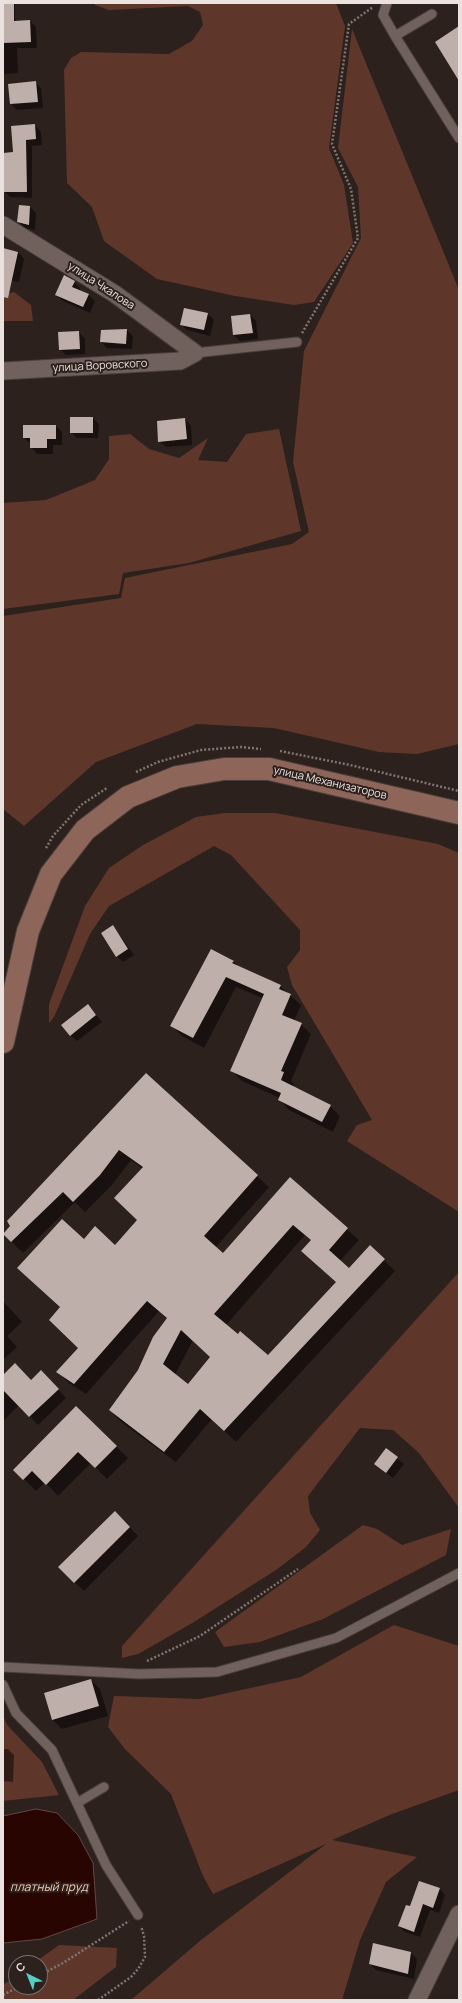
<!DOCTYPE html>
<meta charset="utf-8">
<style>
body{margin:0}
#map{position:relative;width:462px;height:2003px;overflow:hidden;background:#2d211d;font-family:Manrope,sans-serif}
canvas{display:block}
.frame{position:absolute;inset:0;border:4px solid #ebe2e0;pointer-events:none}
.north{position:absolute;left:8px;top:1955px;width:40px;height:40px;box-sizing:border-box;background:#2d211d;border:1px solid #796e6b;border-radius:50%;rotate:317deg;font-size:11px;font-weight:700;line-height:16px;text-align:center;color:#ebe2e0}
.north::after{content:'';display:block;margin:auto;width:14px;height:18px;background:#56cec4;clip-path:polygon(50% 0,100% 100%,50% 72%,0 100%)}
</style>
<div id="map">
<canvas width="462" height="2003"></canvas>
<div class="frame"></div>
<div class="north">С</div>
</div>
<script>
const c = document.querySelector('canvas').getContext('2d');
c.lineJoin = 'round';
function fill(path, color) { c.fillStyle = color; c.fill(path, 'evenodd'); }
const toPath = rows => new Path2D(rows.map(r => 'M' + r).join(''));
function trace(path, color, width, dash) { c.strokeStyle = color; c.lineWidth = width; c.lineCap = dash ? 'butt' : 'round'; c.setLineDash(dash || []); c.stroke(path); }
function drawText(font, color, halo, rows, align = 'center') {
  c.font = font + ' Manrope,sans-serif'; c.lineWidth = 4; c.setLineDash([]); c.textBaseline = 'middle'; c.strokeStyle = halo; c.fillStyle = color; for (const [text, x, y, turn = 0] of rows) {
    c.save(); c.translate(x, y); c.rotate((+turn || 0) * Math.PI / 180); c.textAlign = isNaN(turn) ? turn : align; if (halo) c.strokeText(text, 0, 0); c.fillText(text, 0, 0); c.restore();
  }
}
const green = toPath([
 [94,3,336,3,345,26,329,148,344,185,353,243,314,302,294,305,235,296,157,279,104,241,92,207,67,183,64,70,71,58,81,52,169,54,192,41,203,25,200,12,188,6,109,10,95,5],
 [352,29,459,290,459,744,417,754,379,752,274,728,197,724,96,762,24,826,3,809,3,616,121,598,125,578,292,544,309,532,293,462,304,351,361,238,358,187,338,148],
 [14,292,31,305,33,321,3,321,3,295],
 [279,429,301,531,189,563,123,573,119,594,3,609,3,503,46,500,95,480,109,459,109,436,130,434,149,449,179,458,208,438,198,460,227,462,246,434],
 [225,813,275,813,438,844,459,853,459,1212,347,1141,357,1125,372,1120,292,985,287,967,300,950,300,930,231,855,214,846,109,906,90,934,54,1017,49,1023,49,1004,85,906,109,868,143,845,196,817],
 [459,1272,459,1508,419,1453,393,1430,360,1428,308,1496,310,1513,320,1530,306,1547,276,1570,194,1622,138,1654,122,1658,122,1646],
 [363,1525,377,1529,402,1545,451,1529,446,1555,323,1619,260,1642,224,1647,215,1632],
 [394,1625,459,1646,459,1790,392,1814,332,1840,417,1857,386,1882,360,1940,342,2000,131,2000,201,1940,326,1844,213,1894,203,1876,171,1794,125,1749,108,1727,114,1696,200,1699,301,1677],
 [3,1716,8,1726,42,1762,59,1795,3,1801],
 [59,1945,117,1948,116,1967,73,2000,3,2000,3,1985,16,1976,16,1987,40,1987,40,1963,34,1963]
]);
const water = toPath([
 [36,1809,57,1813,78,1835,93,1863,97,1919,42,1939,3,1943,3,1816,36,1809]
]);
const shadow = toPath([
 [3,3,13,3,15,5,15,19,18,22,30,21,36,27,37,48,17,48,18,73,3,74],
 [35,82,41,88,43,108,17,110,11,104],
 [35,125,41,132,42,145,32,146,32,198,10,197,4,191,14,153],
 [20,206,30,207,36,213,35,230,25,228,18,222],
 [3,249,18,252,24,259,19,282,3,279],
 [74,282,80,288,79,291,89,295,95,301,90,313,63,301,56,295],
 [208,314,214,320,210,336,187,330,181,324],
 [250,315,256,321,258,339,240,341,234,335],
 [127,330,133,336,132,349,107,348,101,342],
 [79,332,85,339,85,354,66,355,60,349],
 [93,418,99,424,98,438,77,438,71,432],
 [185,419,191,426,192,445,166,447,159,441],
 [56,426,62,432,62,445,53,445,53,454,37,454,31,447,31,444,24,438],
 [113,926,134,955,123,962,117,956],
 [212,950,234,962,240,968,280,986,301,1005,294,1021,301,1024,311,1034,291,1081,294,1084,292,1087,330,1106,340,1116,333,1132,289,1110,279,1099,280,1098,242,1081,232,1071,263,998,236,987,204,1048,182,1036,172,1026],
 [88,1006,102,1022,77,1041,70,1035],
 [146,1075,269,1187,215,1248,223,1255,290,1179,359,1240,340,1261,349,1269,370,1247,395,1271,236,1442,212,1419,176,1462,121,1422,110,1410,139,1371,168,1319,159,1311,86,1394,69,1383,58,1372,79,1348,61,1308,84,1240,115,1246,138,1220,143,1169,131,1160,111,1186,85,1212,75,1202,23,1253,4,1234],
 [305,1235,312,1241,337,1282,268,1356,226,1325],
 [193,1340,211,1357,188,1385,175,1375],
 [3,1301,22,1322,7,1336,17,1347,3,1360],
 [3,1376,31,1381,49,1380,66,1398,38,1425,19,1405,3,1421],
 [76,1407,128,1458,107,1479,91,1463,58,1496,45,1482,36,1491,15,1470],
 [386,1450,404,1464,393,1478,382,1470],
 [115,1512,138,1536,84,1591,59,1567],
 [91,1680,100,1689,108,1716,62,1729,53,1720],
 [3,1749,8,1749,14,1755,13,1782,3,1781],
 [439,1888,445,1895,439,1913,430,1910,420,1937,405,1932,399,1926,411,1907],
 [411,1953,417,1959,414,1979,376,1970,370,1964]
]);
const building = toPath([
 [3,3,14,3,14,21,30,20,31,42,3,43],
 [459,26,459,81,435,42],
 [36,81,38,102,10,104,8,84],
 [35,124,36,139,26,140,27,192,3,192,3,153,13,152,11,126],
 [19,205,30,206,29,225,17,222],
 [3,248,18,252,8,298,3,297],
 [64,275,75,281,72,287,89,294,83,307,55,295],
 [184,308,208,313,204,330,180,325],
 [250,314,253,333,233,335,231,316],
 [127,329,126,344,100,342,101,330],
 [79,331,80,349,59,350,58,332],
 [70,417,93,417,93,433,70,433],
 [185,418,187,439,158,442,157,421],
 [23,425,56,425,56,439,47,439,47,448,30,448,30,438,23,438],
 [113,925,128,949,116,957,101,933],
 [211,949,234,961,232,963,281,985,279,989,291,994,282,1015,302,1023,281,1071,284,1072,281,1080,331,1105,322,1122,278,1100,281,1093,230,1071,264,994,226,977,193,1038,170,1026],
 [88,1004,96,1015,70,1036,61,1025],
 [146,1073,258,1175,204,1236,223,1253,290,1177,348,1228,329,1250,349,1268,370,1245,385,1259,224,1431,200,1409,164,1452,109,1410,138,1370,153,1337,167,1318,147,1301,74,1384,56,1372,78,1348,49,1320,60,1307,17,1268,62,1219,84,1239,95,1226,115,1245,137,1220,114,1198,143,1167,119,1150,100,1175,73,1202,63,1192,11,1242,3,1234,10,1226,7,1221],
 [293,1225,311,1240,301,1251,336,1282,268,1355,240,1331,238,1334,214,1314],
 [181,1330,210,1357,188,1384,163,1364],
 [15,1363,31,1380,41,1370,59,1389,29,1417,3,1390,3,1375],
 [76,1406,117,1446,95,1468,78,1452,46,1485,32,1471,23,1480,13,1470],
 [386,1448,398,1457,386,1473,374,1464],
 [115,1511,130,1527,74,1583,58,1567],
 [91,1679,99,1706,52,1720,44,1693],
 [419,1881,440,1888,433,1908,423,1904,414,1932,398,1926,406,1905,410,1906],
 [373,1943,411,1952,408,1974,369,1964]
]);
const path = toPath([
 [302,333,358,238,351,189,332,144,349,24,373,7],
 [280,751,350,765,459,791],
 [136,772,158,762,201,750,241,747,261,749],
 [46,848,53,836,81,805,107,788],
 [147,1661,200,1636,298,1569],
 [40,1975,63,1963,129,1921],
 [3,1995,18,1987],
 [98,2000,131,1977,138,1969,145,1957,144,1936,141,1926]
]);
const service = toPath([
 [387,3,383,15,395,36],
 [432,14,395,36,459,138],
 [195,353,297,342],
 [3,1667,139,1674,217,1672,336,1638,459,1573],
 [3,1685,16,1713,52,1750,106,1865,138,1915],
 [77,1803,104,1787]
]);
const minor = toPath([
 [3,225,115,294,195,353,180,361,3,371],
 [417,2000,459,1914]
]);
const secondary = toPath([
 [3,1042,28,931,51,874,85,830,128,797,177,777,224,769,269,769,459,813]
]);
const streetNames = [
 ["улица Чкалова",101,286,33],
 ["улица Воровского",100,366,-3],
 ["улица Механизаторов",330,783,13]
];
const waterNames = [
 ["платный пруд",49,1888]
];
fill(green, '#5f372a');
fill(water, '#280500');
trace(water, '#624743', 1);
fill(shadow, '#0007');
fill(building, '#bfafaa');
trace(service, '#483e3b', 11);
trace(minor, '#483e3b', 19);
trace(secondary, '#483e3b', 24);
trace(path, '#7f7572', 2.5, [2, 2]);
trace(service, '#70615d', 9);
trace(minor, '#70615d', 17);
trace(secondary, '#8d6559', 22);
drawText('11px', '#ebe2e0', '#2d211d', streetNames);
drawText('italic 12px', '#fcc7b7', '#2d211d', waterNames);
</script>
